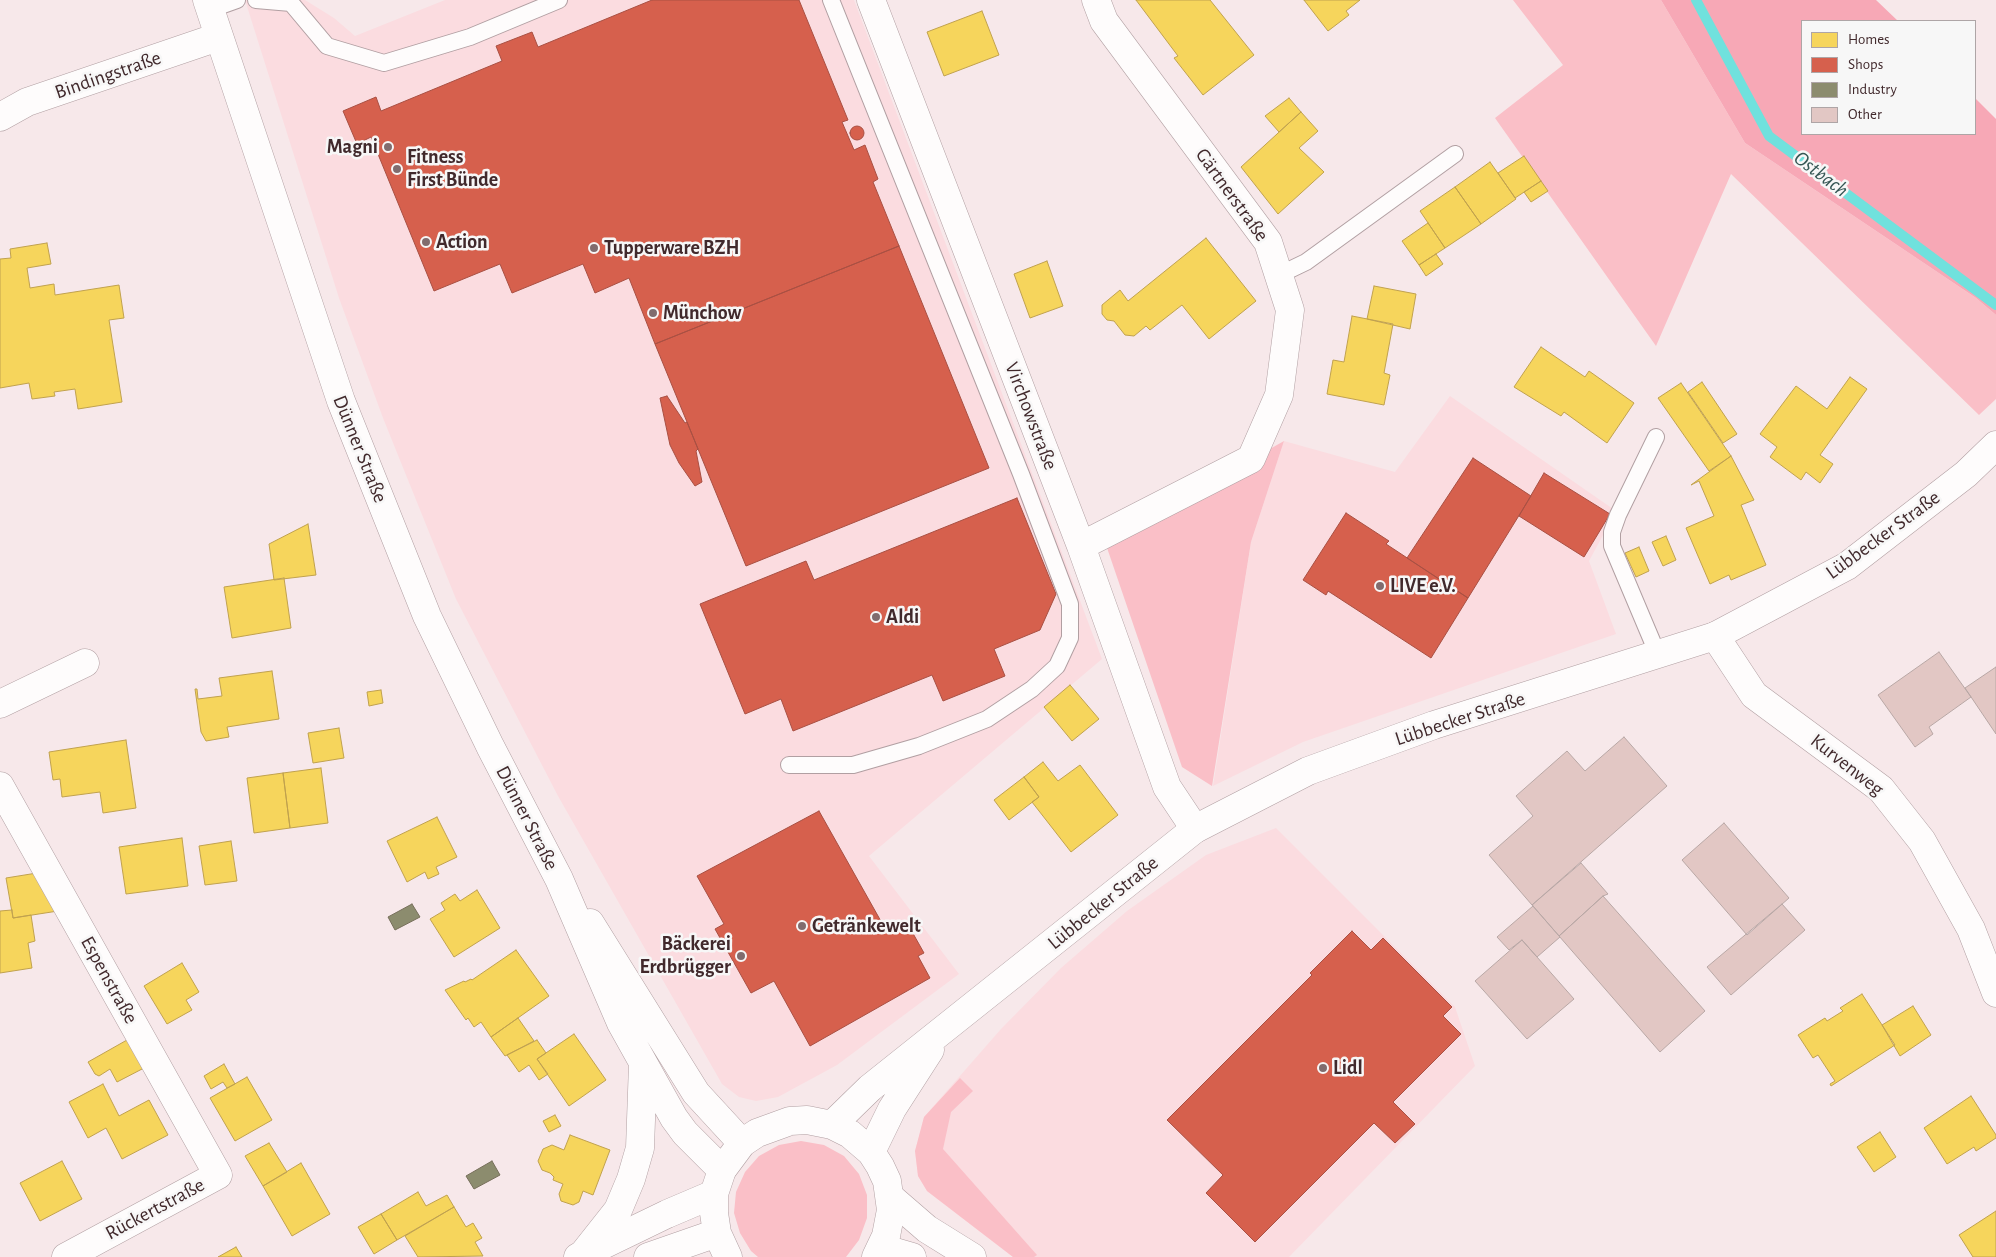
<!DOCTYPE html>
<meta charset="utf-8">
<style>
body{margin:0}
#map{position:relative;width:1996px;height:1257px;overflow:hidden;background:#f7e8ea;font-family:"Alegreya Sans",sans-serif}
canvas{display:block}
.legend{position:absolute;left:1801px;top:20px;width:175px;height:115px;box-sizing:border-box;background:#f7f7f7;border:1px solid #aea5a6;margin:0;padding:6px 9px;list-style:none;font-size:15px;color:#41292c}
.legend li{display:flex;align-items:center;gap:10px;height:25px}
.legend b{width:25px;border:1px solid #aea5a6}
</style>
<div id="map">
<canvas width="1996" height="1257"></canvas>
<ul class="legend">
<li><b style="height:14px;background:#f6d55c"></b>Homes</li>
<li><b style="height:14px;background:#d6604d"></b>Shops</li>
<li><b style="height:14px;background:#8c8c6e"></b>Industry</li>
<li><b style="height:14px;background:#e2c7c4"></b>Other</li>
</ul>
</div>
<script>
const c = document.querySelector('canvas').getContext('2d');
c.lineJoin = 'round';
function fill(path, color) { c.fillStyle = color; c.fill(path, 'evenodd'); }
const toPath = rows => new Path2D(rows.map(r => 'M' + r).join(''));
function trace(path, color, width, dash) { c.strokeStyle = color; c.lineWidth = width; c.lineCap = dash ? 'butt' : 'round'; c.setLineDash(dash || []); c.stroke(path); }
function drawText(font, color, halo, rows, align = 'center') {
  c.font = font + ' "Alegreya Sans",sans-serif'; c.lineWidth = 5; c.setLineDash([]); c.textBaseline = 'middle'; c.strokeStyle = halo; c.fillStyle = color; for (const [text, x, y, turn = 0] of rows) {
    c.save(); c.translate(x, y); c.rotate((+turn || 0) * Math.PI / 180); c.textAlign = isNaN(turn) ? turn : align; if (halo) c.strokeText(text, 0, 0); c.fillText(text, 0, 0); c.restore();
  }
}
const built = toPath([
 [245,0,305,0,334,18,355,36,445,0,854,0,1102,659,869,856,959,974,837,1065,778,1097,756,1101,739,1097,722,1084,558,796,456,599,383,418,339,298],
 [1450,396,1616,511,1589,561,1616,634,1303,742,1213,786,1251,542,1284,441,1395,472],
 [1276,828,1455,1007,1475,1066,1289,1257,1013,1257,927,1191,918,1176,915,1151,924,1117,1001,1029,1061,968,1127,911,1206,855]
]);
const green = toPath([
 [1513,0,1661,0,1745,143,1976,298,1996,315,1996,399,1979,415,1731,174,1656,346,1495,118,1563,65],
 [1284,441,1251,542,1212,786,1182,767,1105,542],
 [960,1078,973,1091,951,1112,943,1149,1037,1255,1034,1257,1013,1257,927,1191,918,1176,915,1151,924,1117],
 [801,1141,824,1145,844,1156,859,1174,867,1195,867,1218,859,1240,846,1257,758,1257,751,1251,740,1233,734,1213,736,1192,745,1172,759,1156,779,1145]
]);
const forest = toPath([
 [1661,0,1876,0,1898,21,1802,21,1802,134,1975,134,1975,98,1996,119,1996,315,1976,298,1745,143]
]);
const homes = toPath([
 [1136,0,1210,0,1254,55,1203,95,1174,58,1178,56,1136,0],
 [1304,0,1360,0,1346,11,1349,15,1328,31,1304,0],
 [982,11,999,55,944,76,927,32,982,11],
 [1289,98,1301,112,1279,132,1265,116,1289,98],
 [1301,112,1318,131,1299,148,1324,172,1278,214,1241,167,1301,112],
 [1524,156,1541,181,1515,198,1498,173,1524,156],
 [1490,162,1516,199,1481,224,1455,187,1490,162],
 [1541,181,1548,191,1531,202,1524,192,1541,181],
 [1455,187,1481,224,1445,248,1420,211,1455,187],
 [1428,223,1445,248,1419,265,1402,241,1428,223],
 [1206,238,1256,301,1209,339,1182,305,1150,330,1146,326,1134,336,1125,335,1114,321,1107,320,1102,314,1102,305,1120,290,1128,301,1206,238],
 [47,243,51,264,27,268,30,288,54,284,55,295,119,285,124,318,109,320,122,402,78,409,75,389,54,392,55,396,32,399,29,383,0,388,0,259,11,258,10,249,47,243],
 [1436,254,1443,264,1426,276,1419,265,1436,254],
 [1047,261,1063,306,1030,318,1014,274,1047,261],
 [1374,286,1416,294,1410,329,1367,319,1374,286],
 [1352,316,1393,324,1384,373,1390,375,1384,405,1327,394,1333,360,1344,362,1352,316],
 [1541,347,1585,377,1589,371,1634,403,1607,443,1564,412,1561,416,1514,387,1541,347],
 [1850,377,1867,389,1820,455,1833,464,1820,483,1806,472,1801,480,1770,457,1777,447,1760,434,1796,386,1827,409,1850,377],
 [1702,382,1737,434,1723,443,1688,392,1702,382],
 [1681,383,1731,456,1709,471,1658,398,1681,383],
 [1731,456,1754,500,1741,505,1766,565,1731,580,1729,575,1710,584,1686,528,1714,516,1699,481,1691,485,1731,456],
 [308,524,316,575,274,580,269,544,308,524],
 [1666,536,1676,560,1663,566,1652,542,1666,536],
 [1639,547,1649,571,1636,577,1625,553,1639,547],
 [284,578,291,628,232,638,224,587,284,578],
 [272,671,279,719,227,727,229,737,206,741,201,732,195,689,197,689,198,699,222,696,219,678,272,671],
 [1070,685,1099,719,1072,741,1044,707,1070,685],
 [381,690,383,703,369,706,367,692,381,690],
 [339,728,344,758,313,763,308,733,339,728],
 [126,740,136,808,103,813,100,792,62,797,60,779,53,780,49,752,126,740],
 [1043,762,1058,781,1080,765,1118,815,1071,852,1032,802,1039,797,1024,777,1043,762],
 [321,768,328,823,290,828,283,773,321,768],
 [283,773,290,828,254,833,247,778,283,773],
 [1024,777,1039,797,1009,820,994,800,1024,777],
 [437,817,457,857,436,867,439,874,428,879,425,872,407,882,387,841,437,817],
 [182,838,188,886,126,894,119,847,182,838],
 [231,841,237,881,205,885,199,846,231,841],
 [37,873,58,911,13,918,6,878,37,873],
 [477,890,500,928,454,957,430,919,445,910,441,903,455,894,460,901,477,890],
 [12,910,13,918,31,915,35,941,28,943,32,968,0,973,0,911,12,910],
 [516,950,549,996,491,1037,481,1022,474,1027,468,1018,466,1020,445,990,464,981,465,982,471,979,472,980,516,950],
 [182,963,199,992,186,1000,192,1010,167,1024,144,986,182,963],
 [1862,994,1895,1045,1831,1086,1830,1084,1835,1081,1818,1055,1813,1058,1798,1035,1825,1018,1827,1021,1843,1011,1840,1008,1862,994],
 [1913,1006,1931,1035,1900,1056,1882,1025,1913,1006],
 [518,1018,534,1041,505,1056,491,1037,518,1018],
 [574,1034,606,1080,569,1106,537,1059,574,1034],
 [127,1040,144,1068,117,1082,110,1069,99,1076,95,1074,88,1062,127,1040],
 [537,1040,546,1053,537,1059,548,1074,539,1080,529,1065,519,1072,507,1055,537,1040],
 [224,1064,235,1084,227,1088,223,1082,211,1089,204,1076,224,1064],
 [247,1077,272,1120,235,1141,210,1098,247,1077],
 [103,1084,119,1116,149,1100,168,1135,122,1159,106,1128,88,1138,69,1102,103,1084],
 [1971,1096,1996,1135,1996,1138,1976,1151,1974,1147,1947,1164,1924,1128,1971,1096],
 [555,1115,561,1126,549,1132,543,1121,555,1115],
 [1880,1132,1896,1157,1874,1172,1857,1147,1880,1132],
 [570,1135,610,1150,593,1195,583,1191,579,1202,573,1205,561,1201,559,1194,563,1184,553,1180,554,1177,550,1173,542,1170,538,1161,543,1149,552,1145,564,1150,570,1135],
 [269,1143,287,1172,263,1186,245,1156,269,1143],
 [62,1161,82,1199,40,1221,20,1183,62,1161],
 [301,1163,330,1214,292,1236,263,1186,301,1163],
 [418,1192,426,1206,447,1195,454,1207,397,1240,381,1214,418,1192],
 [454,1207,466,1227,473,1223,482,1238,475,1242,483,1256,418,1257,405,1236,454,1207],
 [1996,1211,1996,1257,1973,1257,1959,1235,1996,1211],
 [381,1214,397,1240,374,1254,358,1227,381,1214],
 [236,1247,242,1257,218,1257,236,1247]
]);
const shops = toPath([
 [652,0,799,0,848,120,842,122,854,150,865,145,878,179,873,182,899,246,655,344,629,278,595,293,583,264,512,293,500,264,434,291,371,137,357,144,343,111,376,97,381,111,502,61,496,46,532,32,538,47,652,0],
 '850 133a7 7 0 1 1 14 0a7 7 0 1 1-14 0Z',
 [899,246,989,468,746,566,655,344,899,246],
 [667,396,685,423,687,422,698,449,696,451,702,482,695,486,679,463,670,445,660,398,667,396],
 [1473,458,1531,496,1468,598,1407,558,1473,458],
 [1544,473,1610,514,1584,557,1519,516,1544,473],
 [1017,498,1056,594,1040,630,994,649,1005,676,943,701,932,675,793,731,781,699,745,714,700,604,806,561,814,580,1017,498],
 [1346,513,1389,541,1386,544,1468,598,1431,658,1328,591,1326,595,1303,580,1346,513],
 [819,811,887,932,906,921,924,953,918,956,930,978,810,1046,774,981,751,993,715,929,724,924,697,876,819,811],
 [1352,931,1371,950,1383,938,1452,1007,1443,1016,1461,1034,1393,1102,1415,1124,1395,1143,1374,1123,1255,1242,1206,1193,1223,1175,1167,1120,1312,975,1310,973,1352,931]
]);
const industry = toPath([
 [412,904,420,917,395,930,388,917,412,904],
 [492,1161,500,1175,474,1189,466,1176,492,1161]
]);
const stream = toPath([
 [1696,0,1769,136,1996,305]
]);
const building = toPath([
 [1939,652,1971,697,1929,727,1933,734,1915,747,1878,695,1939,652],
 [1996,667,1996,734,1965,688,1996,667],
 [1624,737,1667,786,1532,905,1489,855,1533,816,1516,796,1567,751,1585,771,1624,737],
 [1724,823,1789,898,1747,935,1682,860,1724,823],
 [1581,863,1608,894,1603,896,1559,936,1532,905,1581,863],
 [1603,896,1705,1011,1660,1052,1559,936,1603,896],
 [1782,904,1805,930,1731,995,1707,967,1782,904],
 [1533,906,1560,937,1537,957,1522,940,1509,950,1497,937,1533,906],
 [1522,940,1574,999,1527,1039,1475,981,1522,940]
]);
const service = toPath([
 [256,0,291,3,327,46,384,63,470,37,559,0],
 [209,10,237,0],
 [1279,275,1306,262,1455,154],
 [1656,437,1618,515,1612,532,1612,546,1658,655],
 [789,765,853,765,919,746,987,719,1032,689,1057,666,1070,638,1070,604,1021,474,831,0]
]);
const minor = toPath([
 [871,0,1081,546,1167,787,1195,829],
 [0,117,27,102,218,37],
 [1081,546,1251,459,1279,395,1290,310,1268,242,1104,21,1096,0],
 [1715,636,1754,695,1881,789,1922,841,1971,929,1996,993],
 [0,704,85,663],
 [0,786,218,1175,66,1257],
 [890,1197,927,1229,972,1257],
 [881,1248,912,1257]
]);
const tertiary = toPath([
 [207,0,341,401,427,616,490,746,559,879,621,1023,674,1118,685,1133,722,1170],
 [590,923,696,1093,742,1143],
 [584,1253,618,1210,631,1179,640,1148,643,1064]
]);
const secondary = toPath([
 [832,1125,870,1088,1195,829,1308,771,1434,725,1715,636,1847,566,1966,474,1996,445],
 [871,1152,892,1109,930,1050],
 [578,1257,667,1214,714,1194],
 [648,1257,717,1233],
 [728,1257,717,1233,714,1213,714,1194,722,1170,742,1143,757,1133,790,1121,807,1120,832,1125,850,1134,871,1152,880,1166,887,1181,891,1210,886,1236,876,1257]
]);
const markers = [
 [388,147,5,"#816c6e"],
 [397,169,5,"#816c6e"],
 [426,242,5,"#816c6e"],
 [594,248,5,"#816c6e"],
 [653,313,5,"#816c6e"],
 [1380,586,5,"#816c6e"],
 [876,617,5,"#816c6e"],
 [802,926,5,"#816c6e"],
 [741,956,5,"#816c6e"],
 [1323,1068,5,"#816c6e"]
];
const streetNames = [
 ["Bindingstraße",108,75,-19],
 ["Gärtnerstraße",1232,195,54],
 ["Virchowstraße",1031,416,69],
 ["Dünner Straße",360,449,68],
 ["Lübbecker Straße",1883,535,-36],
 ["Lübbecker Straße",1460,719,-18],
 ["Kurvenweg",1847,765,38],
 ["Dünner Straße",527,818,63],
 ["Lübbecker Straße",1103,903,-39],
 ["Espenstraße",109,980,61],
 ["Rückertstraße",155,1209,-28]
];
const poiNames = [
 ["Magni",378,147,"right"],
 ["Fitness",407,157],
 ["First Bünde",407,180],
 ["Action",436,242],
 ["Tupperware BZH",604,248],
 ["Münchow",663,313],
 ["LIVE e.V.",1390,586],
 ["Aldi",886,617],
 ["Getränkewelt",812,926],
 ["Bäckerei",731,944,"right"],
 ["Erdbrügger",731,967,"right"],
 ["Lidl",1333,1068]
];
const waterNames = [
 ["Ostbach",1821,174,37]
];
fill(built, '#fbdce0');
fill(green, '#fabfc7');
fill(forest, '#f7a8b6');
fill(homes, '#f6d55c');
trace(homes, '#c0a14e', 1);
fill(shops, '#d6604d');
trace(shops, '#a95043', 1);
fill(industry, '#8c8c6e');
trace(industry, '#766e5a', 1);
trace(stream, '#70e1dd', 10);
fill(building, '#e2c7c4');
trace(building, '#b8a7a5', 1);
trace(service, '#b19fa2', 18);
trace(minor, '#b19fa2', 29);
trace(tertiary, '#b19fa2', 29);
trace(secondary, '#b19fa2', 29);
trace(service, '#fefcfc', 16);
trace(minor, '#fefcfc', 28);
trace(tertiary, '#fefcfc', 28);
trace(secondary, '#fefcfc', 28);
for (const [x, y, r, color] of markers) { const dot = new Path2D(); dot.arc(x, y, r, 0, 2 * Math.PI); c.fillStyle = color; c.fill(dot); trace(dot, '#f7f7f7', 2); }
drawText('20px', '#41292c', '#f7f7f7', streetNames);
drawText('bold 20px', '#41292c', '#f7f7f7', poiNames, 'left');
drawText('italic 21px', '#365755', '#f7f7f7', waterNames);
</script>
